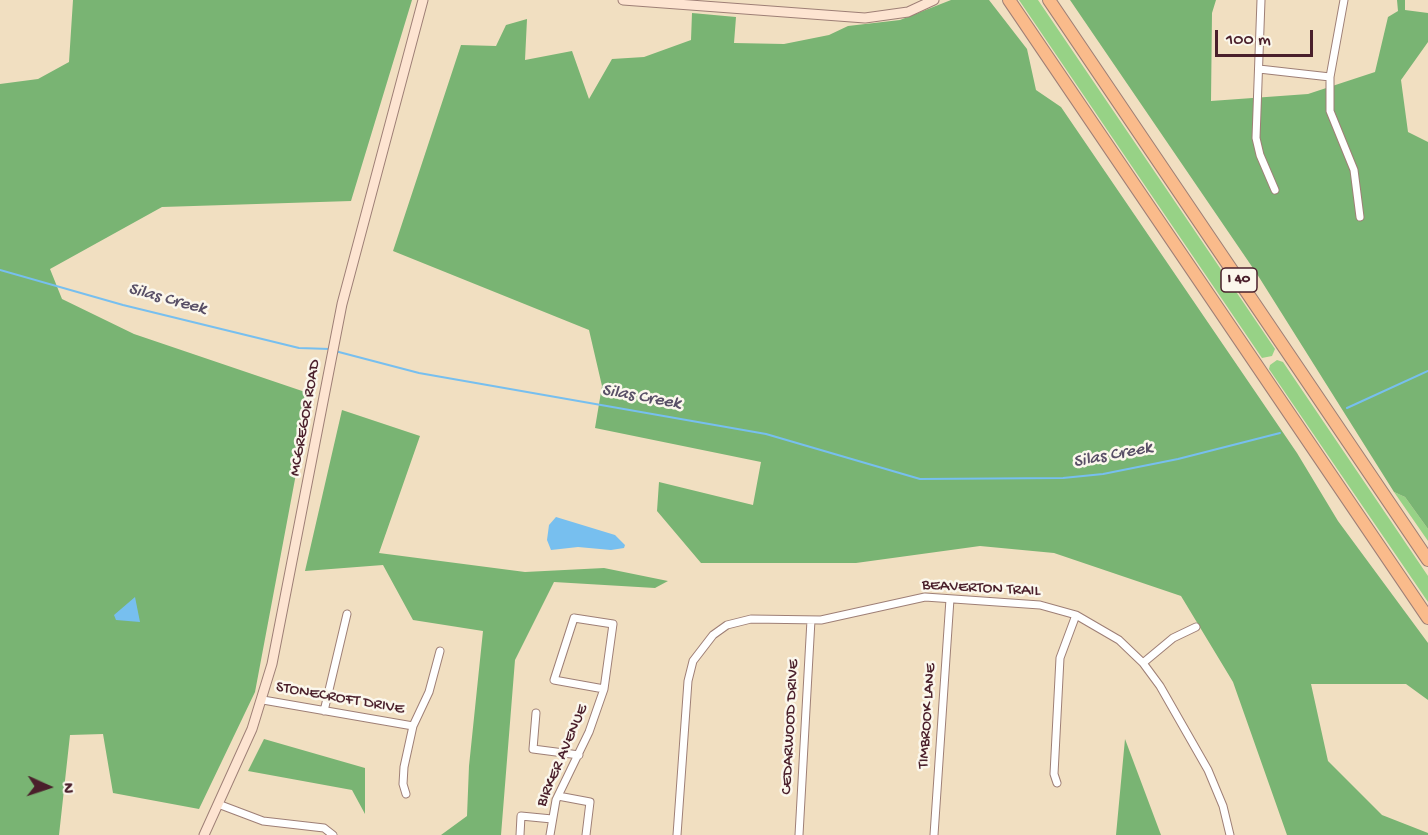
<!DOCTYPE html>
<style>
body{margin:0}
#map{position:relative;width:1428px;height:835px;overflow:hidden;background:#f1dfc1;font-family:"Gochi Hand",sans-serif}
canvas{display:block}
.north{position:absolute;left:18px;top:757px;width:60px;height:60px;-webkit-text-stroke:4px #fbf7ec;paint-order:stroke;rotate:93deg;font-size:16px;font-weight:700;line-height:24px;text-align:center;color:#4a1f2b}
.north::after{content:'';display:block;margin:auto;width:21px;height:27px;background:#4a1f2b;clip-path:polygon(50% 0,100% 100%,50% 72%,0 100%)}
.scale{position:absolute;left:1215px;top:30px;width:98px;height:27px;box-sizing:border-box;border:3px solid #4a1f2b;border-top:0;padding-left:8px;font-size:18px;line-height:21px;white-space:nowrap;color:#4a1f2b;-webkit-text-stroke:4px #fbf7ec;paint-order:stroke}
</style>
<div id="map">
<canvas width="1428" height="835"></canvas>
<div class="north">N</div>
<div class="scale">100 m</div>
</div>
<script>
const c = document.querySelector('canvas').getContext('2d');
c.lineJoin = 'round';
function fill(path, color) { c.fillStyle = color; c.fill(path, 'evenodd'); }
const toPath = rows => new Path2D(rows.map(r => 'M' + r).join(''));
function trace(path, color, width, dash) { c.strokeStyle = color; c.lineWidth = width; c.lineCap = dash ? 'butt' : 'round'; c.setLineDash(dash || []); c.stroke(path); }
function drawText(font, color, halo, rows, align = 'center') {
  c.font = font + ' "Gochi Hand",sans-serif'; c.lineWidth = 5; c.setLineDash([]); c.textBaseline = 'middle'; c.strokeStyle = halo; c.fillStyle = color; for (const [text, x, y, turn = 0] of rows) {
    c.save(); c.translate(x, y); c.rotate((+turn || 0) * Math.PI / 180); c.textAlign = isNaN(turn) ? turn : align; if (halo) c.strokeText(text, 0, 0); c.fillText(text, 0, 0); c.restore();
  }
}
const green = toPath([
 [1019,0,1038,0,1275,349,1272,356,1262,358],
 [1277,360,1283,362,1428,576,1428,602,1269,369,1270,365],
 [1394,492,1405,497,1428,529,1428,541]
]);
const forest = toPath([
 [73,0,412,0,351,201,162,207,50,269,62,299,134,334,311,394,255,692,199,809,113,793,103,734,70,735,59,835,0,835,0,84,38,79,69,62],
 [951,0,989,0,1027,49,1036,90,1061,107,1297,453,1338,521,1428,643,1428,700,1406,684,1311,684,1328,761,1382,815,1428,833,1428,835,1287,835,1233,682,1181,596,1054,553,980,546,856,563,701,563,657,511,659,482,753,505,761,462,595,428,602,386,589,330,393,251,461,45,496,46,506,25,527,19,525,60,572,51,589,99,612,59,644,57,691,40,692,13,736,17,734,43,784,44,829,35,848,26,900,20],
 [1070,0,1216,0,1212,13,1211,101,1308,94,1375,72,1388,17,1398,11,1397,0,1405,0,1405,10,1428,13,1428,42,1401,80,1408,132,1428,142,1428,529,1405,497,1394,492,1257,274],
 [342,410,420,436,379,553,525,572,604,568,668,581,655,588,554,582,515,660,501,835,441,835,467,816,469,766,483,631,413,620,383,565,305,571],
 [264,739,365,768,365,814,352,790,248,771],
 [1125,739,1161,835,1116,835]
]);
const water = toPath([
 [556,517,615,535,625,545,624,548,611,550,578,547,551,550,547,540,549,525],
 [135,597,140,622,116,620,114,615]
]);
const stream = toPath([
 [0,270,123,305,299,348,330,349],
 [335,351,419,373,766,434,920,479,1063,478,1103,474,1178,459,1280,433],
 [1347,408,1428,371]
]);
const street = toPath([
 [1261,0,1256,138,1260,155,1275,190],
 [1344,0,1330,77,1330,111,1354,170,1360,217],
 [1259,69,1330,77],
 [574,618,613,624,604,689,554,680,574,618],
 [1143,663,1173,638,1196,627],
 [263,700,413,726],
 [324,711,347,614],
 [536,713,533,749,579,755],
 [1057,783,1054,774,1060,658,1076,615],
 [406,794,403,784,404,767,413,726,429,692,440,651],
 [558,796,590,802,586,835],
 [218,804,263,821,324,828,333,835],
 [520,835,521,816,552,819],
 [550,835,556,800,589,732,604,689],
 [677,835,688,681,693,661,713,635,727,625,751,619,821,620,925,597,1040,605,1076,615,1119,640,1143,663,1160,686,1208,770,1223,806,1230,835],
 [799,835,811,620],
 [934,835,950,599]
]);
const secondary = toPath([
 [623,0,865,18,908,12,934,0],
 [204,835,252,729,272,664,342,304,423,0]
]);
const highway = toPath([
 [1009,0,1428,618],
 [1049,0,1428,560]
]);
const shields = [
 [1239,280,36]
];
const shieldNames = [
 ["I 40",1239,280]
];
const streetNames = [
 ["MCGREGOR ROAD",306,418,-80],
 ["BEAVERTON TRAIL",981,589,3],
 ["STONECROFT DRIVE",340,699,10],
 ["TIMBROOK LANE",928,716,-86],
 ["CEDARWOOD DRIVE",791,727,-87],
 ["BIRKER AVENUE",563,756,-67]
];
const waterNames = [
 ["Silas Creek",167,300,15],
 ["Silas Creek",641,398,10],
 ["Silas Creek",1113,456,-11]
];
fill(green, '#97d286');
fill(forest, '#79b473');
fill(water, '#77bfef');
trace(stream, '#77bfef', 2);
trace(street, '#9e7f76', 9);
trace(secondary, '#9e7f76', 11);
trace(highway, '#9e7f76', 14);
trace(street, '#fff', 7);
trace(secondary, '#fde4d1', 9);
trace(highway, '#fabb8b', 12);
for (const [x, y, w] of shields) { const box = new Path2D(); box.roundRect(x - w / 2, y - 12, w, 24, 4.5); c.fillStyle = '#fbf7ec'; c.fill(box); trace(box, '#4a1f2b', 1.5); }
drawText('bold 15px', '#4a1f2b', null, shieldNames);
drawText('16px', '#4a1f2b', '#fbf7ec', streetNames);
drawText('italic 18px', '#584f66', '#fbf7ec', waterNames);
</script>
